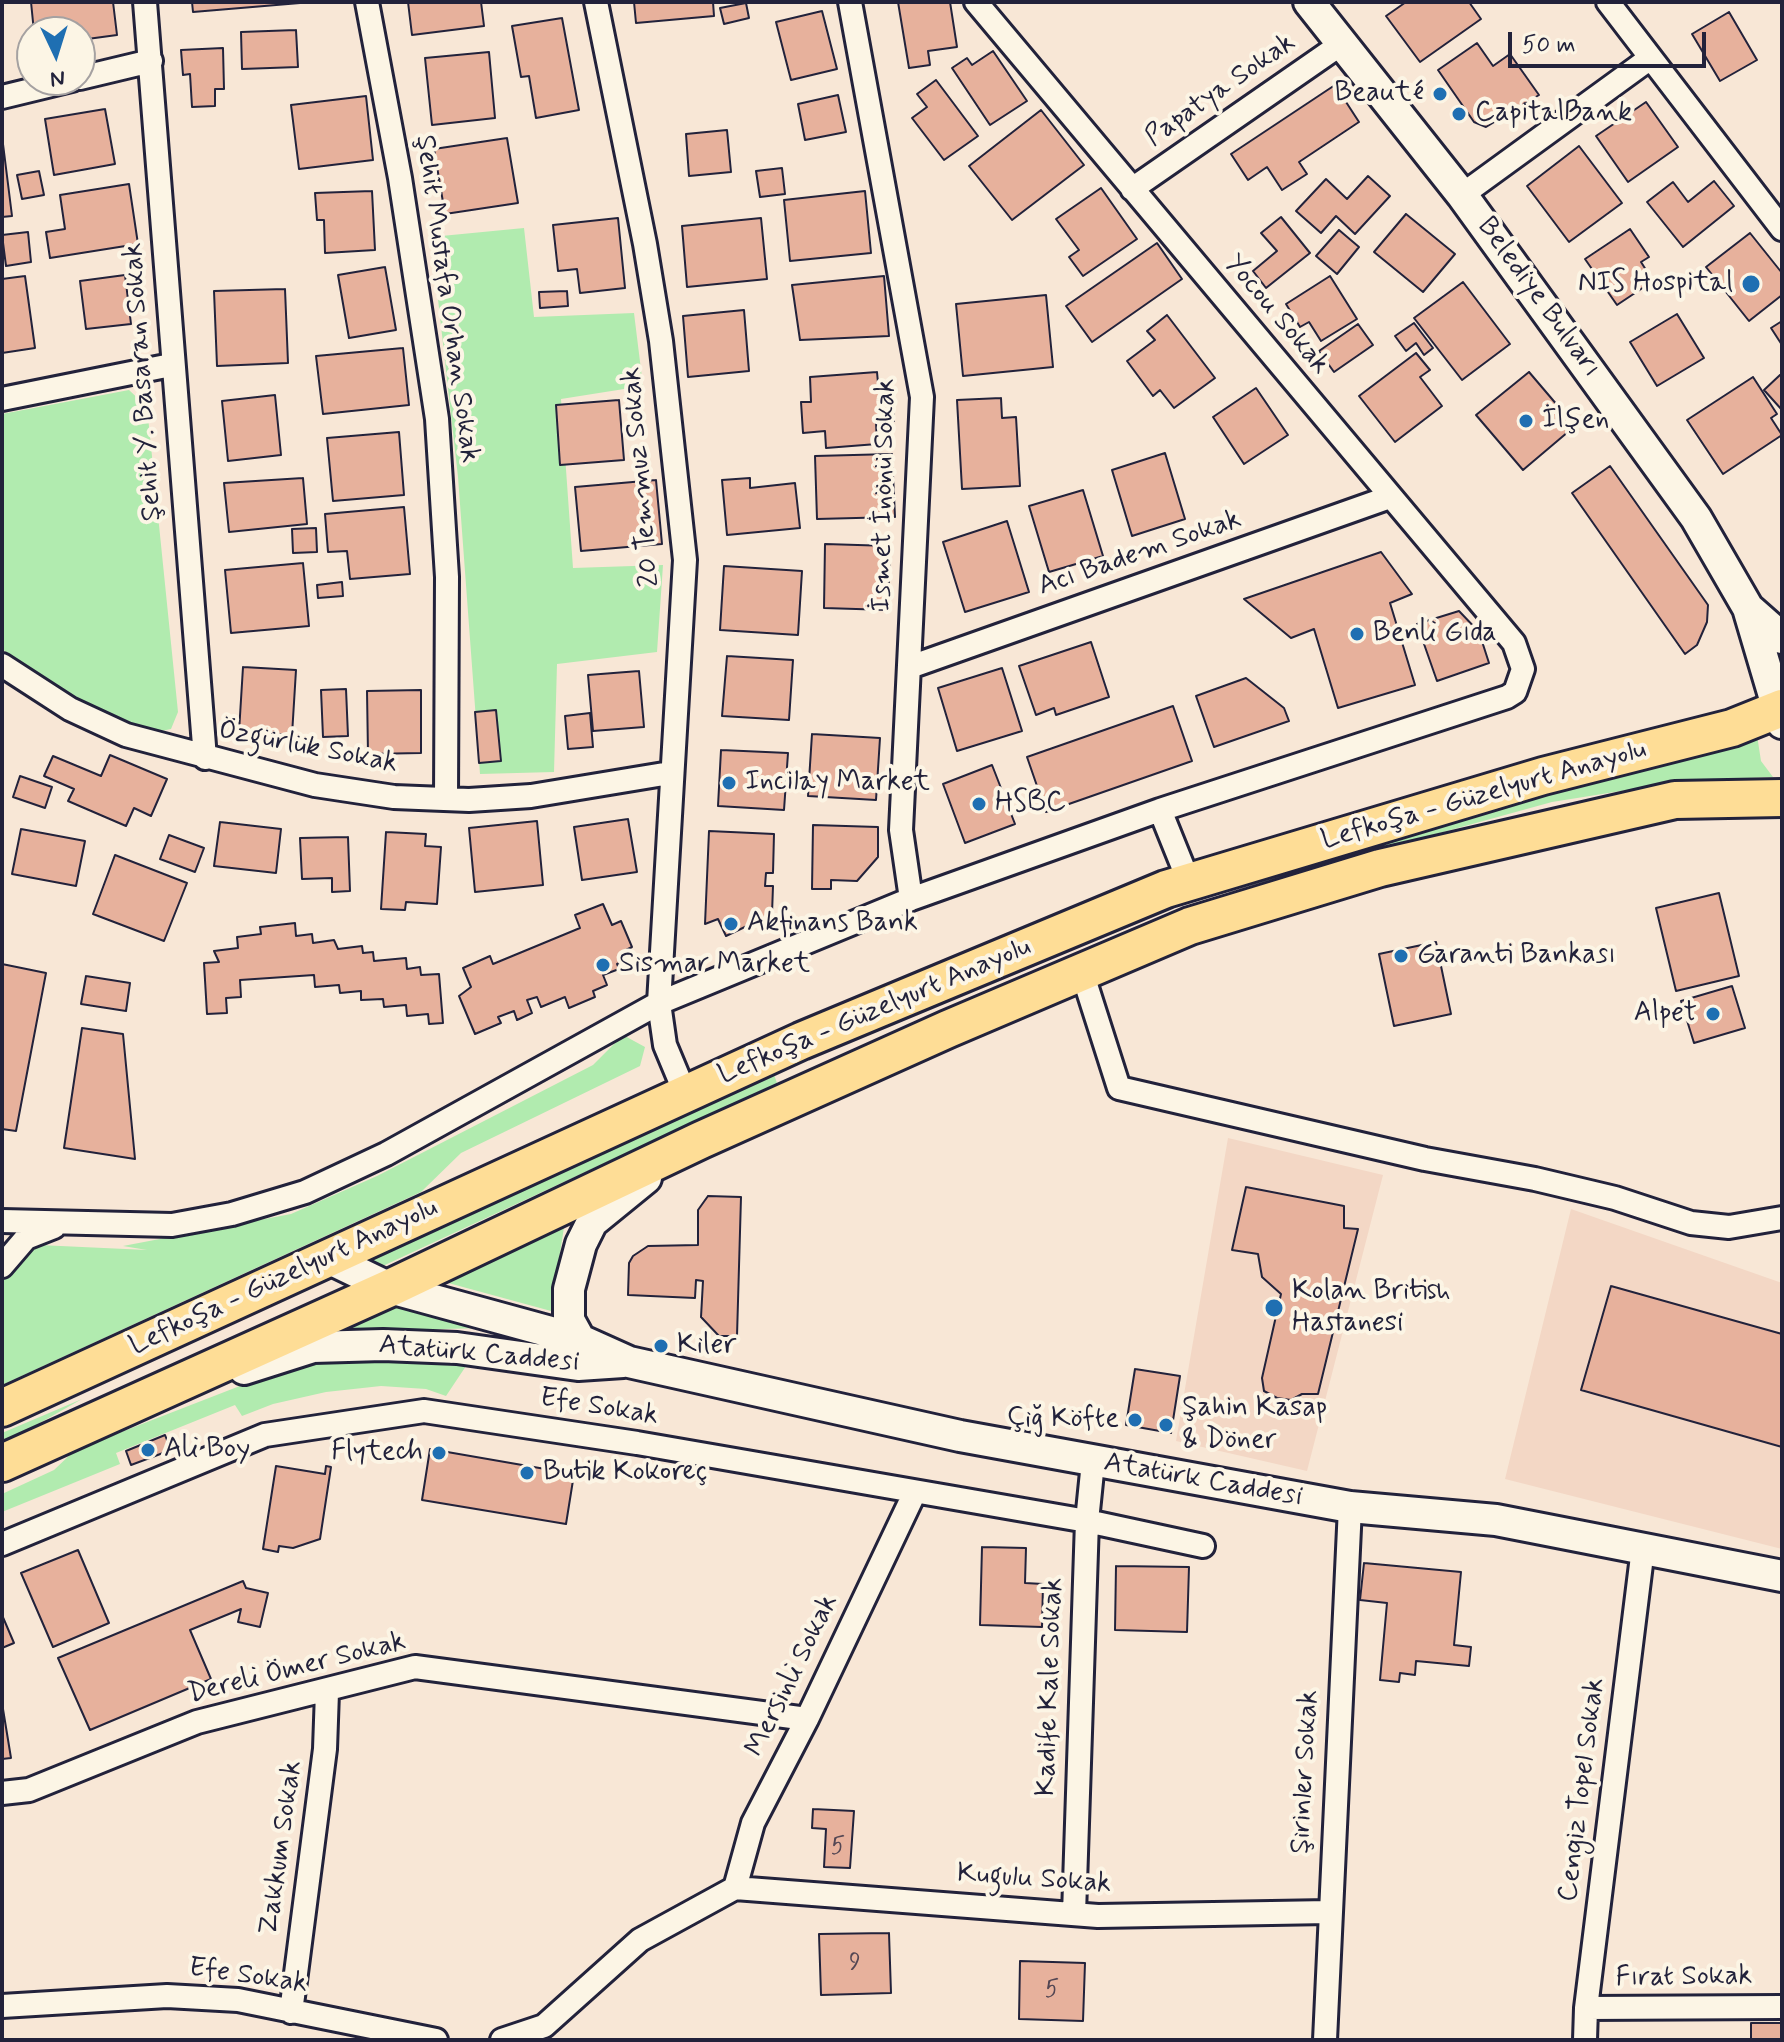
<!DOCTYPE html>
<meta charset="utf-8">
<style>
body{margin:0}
#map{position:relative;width:1784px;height:2042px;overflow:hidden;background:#f8e7d6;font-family:Mynerve,sans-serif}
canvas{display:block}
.frame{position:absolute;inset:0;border:4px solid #22223b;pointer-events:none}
.north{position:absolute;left:16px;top:16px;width:80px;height:80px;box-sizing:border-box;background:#fcf5e5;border:2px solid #a5a1a1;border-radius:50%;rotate:176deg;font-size:22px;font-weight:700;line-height:32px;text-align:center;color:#22223b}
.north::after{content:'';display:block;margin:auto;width:28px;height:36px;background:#1f6fb2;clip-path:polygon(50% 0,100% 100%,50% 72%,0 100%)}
.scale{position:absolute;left:1508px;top:32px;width:198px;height:36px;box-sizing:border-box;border:4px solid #22223b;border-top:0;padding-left:10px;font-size:24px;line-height:28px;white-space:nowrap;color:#22223b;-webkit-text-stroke:6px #fcf5e5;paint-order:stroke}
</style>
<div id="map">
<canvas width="1784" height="2042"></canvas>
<div class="frame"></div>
<div class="north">N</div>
<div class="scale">50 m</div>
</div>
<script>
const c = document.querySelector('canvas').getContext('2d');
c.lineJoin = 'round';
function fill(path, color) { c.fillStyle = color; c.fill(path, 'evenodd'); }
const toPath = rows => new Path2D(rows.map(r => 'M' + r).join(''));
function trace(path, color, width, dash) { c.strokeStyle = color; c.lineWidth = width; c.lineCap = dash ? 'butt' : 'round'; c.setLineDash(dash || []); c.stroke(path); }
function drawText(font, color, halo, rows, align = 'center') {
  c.font = font + ' Mynerve,sans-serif'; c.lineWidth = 8; c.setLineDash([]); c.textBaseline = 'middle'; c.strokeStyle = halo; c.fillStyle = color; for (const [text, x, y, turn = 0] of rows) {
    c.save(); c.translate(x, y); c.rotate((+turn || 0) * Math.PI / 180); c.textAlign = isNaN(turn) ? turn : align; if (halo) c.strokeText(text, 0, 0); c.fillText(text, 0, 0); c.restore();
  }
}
const built = toPath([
 [1228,1138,1383,1175,1307,1471,1176,1441],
 [1571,1209,1782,1283,1782,1549,1505,1479]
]);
const green = toPath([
 [524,228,534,317,634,313,643,386,561,399,573,568,663,565,657,652,557,664,554,772,480,774,458,477,431,237],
 [129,390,147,407,178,712,171,729,147,734,44,680,2,649,2,414],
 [1757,735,1761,761,1773,777,1684,781,1552,802,1244,887,1237,878],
 [623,1035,645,1047,640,1066,461,1153,421,1192,2,1385,4,1275,19,1254,39,1245,147,1250,123,1246,291,1214,377,1176,593,1065],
 [773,1072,777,1083,372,1271,361,1262],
 [565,1221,551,1311,441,1281],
 [389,1302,486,1328,314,1332],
 [331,1360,466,1366,446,1396,426,1389,381,1386,326,1392,273,1404,242,1416,235,1405,116,1453,120,1464,2,1512,2,1494,54,1470,75,1450,281,1370],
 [82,1399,31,1428,2,1441,2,1433]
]);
const building = toPath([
 [31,2,113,2,117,35,80,40,80,32,34,32,31,2],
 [192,2,300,2,300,3,193,12,192,2],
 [408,2,481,2,484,26,412,35,408,2],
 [634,2,713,2,714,16,636,23,634,2],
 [898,2,950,2,957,47,928,51,930,65,909,68,898,2],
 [1406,2,1469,2,1481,19,1420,62,1386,16,1406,2],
 [746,3,749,18,724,24,720,8,746,3],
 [822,11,837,69,791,80,776,22,822,11],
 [1729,12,1757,60,1720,81,1692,34,1729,12],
 [562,18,579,110,536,118,529,76,521,77,512,26,562,18],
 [296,30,298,67,242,69,241,32,296,30],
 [1477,43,1493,66,1510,54,1539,95,1486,127,1474,122,1438,70,1477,43],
 [223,48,224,89,215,89,215,106,192,107,190,74,183,75,181,50,223,48],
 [993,51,1027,101,990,125,952,68,967,58,972,65,993,51],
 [489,52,495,118,432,125,425,58,489,52],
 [936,80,978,136,944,160,912,118,927,107,917,94,936,80],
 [1335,85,1359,122,1299,162,1307,174,1282,190,1267,167,1248,180,1231,154,1335,85],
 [838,95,846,132,805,140,798,104,838,95],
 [366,96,373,160,299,169,291,105,366,96],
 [1646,102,1678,147,1628,182,1596,136,1646,102],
 [105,109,115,164,54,175,45,119,105,109],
 [1041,110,1084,165,1012,220,969,166,1041,110],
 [727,130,731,172,689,176,686,134,727,130],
 [2,136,12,216,2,217,2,136],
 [507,138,518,203,445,214,434,149,507,138],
 [1579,146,1622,203,1569,242,1527,186,1579,146],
 [782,168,785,194,760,197,756,171,782,168],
 [39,171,44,195,22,199,17,175,39,171],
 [1368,176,1390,196,1355,234,1336,216,1321,233,1296,211,1326,179,1347,199,1368,176],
 [1714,181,1734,206,1683,247,1647,202,1673,182,1688,202,1714,181],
 [129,184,138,244,50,258,46,232,65,229,60,195,129,184],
 [1101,188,1137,239,1083,276,1069,257,1079,250,1056,219,1101,188],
 [372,191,375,250,325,253,324,220,317,220,315,193,372,191],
 [865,191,871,253,790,261,784,200,865,191],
 [1406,214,1455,254,1423,292,1374,252,1406,214],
 [1281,217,1310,253,1266,288,1253,271,1277,251,1261,233,1281,217],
 [618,218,625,288,580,293,577,269,558,271,553,225,618,218],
 [761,218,767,279,687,287,682,226,761,218],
 [1630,229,1649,257,1641,262,1653,281,1617,305,1585,259,1630,229],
 [1339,230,1359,247,1337,274,1316,256,1339,230],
 [28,232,31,262,6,266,2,235,28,232],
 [1750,233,1782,273,1782,295,1749,321,1706,267,1750,233],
 [1157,243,1182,279,1092,342,1066,306,1157,243],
 [385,267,396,330,349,338,338,275,385,267],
 [125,275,131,324,86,329,80,281,125,275],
 [25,276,35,348,2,353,2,279,25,276],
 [884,276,889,336,800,340,792,285,884,276],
 [1330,276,1357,319,1321,341,1309,322,1300,327,1286,304,1330,276],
 [1463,282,1510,344,1462,380,1414,318,1463,282],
 [285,289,288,363,217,366,214,291,285,289],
 [567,291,568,306,540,308,539,292,567,291],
 [1046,295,1053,367,963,376,956,304,1046,295],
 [744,310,749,371,688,377,683,316,744,310],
 [1677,314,1704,358,1657,386,1630,342,1677,314],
 [1167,315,1215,378,1174,408,1160,390,1153,396,1127,361,1155,340,1147,331,1167,315],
 [1782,321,1782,345,1771,328,1782,321],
 [1414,323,1433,348,1424,355,1416,343,1406,351,1395,336,1414,323],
 [1358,324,1373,345,1334,372,1319,351,1358,324],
 [403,348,409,405,323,414,316,356,403,348],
 [1416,353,1430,370,1420,377,1442,406,1395,442,1359,396,1416,353],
 [877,372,878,383,891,382,894,421,876,422,877,444,826,448,825,431,803,433,801,402,811,402,810,377,877,372],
 [1529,372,1575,426,1523,470,1476,415,1529,372],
 [1780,375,1782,377,1782,410,1764,390,1780,375],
 [1753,377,1777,414,1771,418,1782,435,1723,474,1687,420,1753,377],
 [1256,388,1288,435,1244,464,1213,417,1256,388],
 [275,395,281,455,228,461,222,401,275,395],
 [1001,398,1002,418,1016,417,1020,486,962,489,957,400,1001,398],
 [619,400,624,460,560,465,556,405,619,400],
 [399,432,404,495,333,501,327,438,399,432],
 [1165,453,1185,519,1132,536,1112,470,1165,453],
 [892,454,895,517,817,519,815,456,892,454],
 [1610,466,1708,605,1707,622,1697,645,1685,654,1572,493,1610,466],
 [303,478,307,524,229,532,224,483,303,478],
 [750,478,750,488,795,483,800,528,727,535,722,480,750,478],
 [656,480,662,544,581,551,575,487,656,480],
 [1083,490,1103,556,1049,572,1029,506,1083,490],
 [404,507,410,574,350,579,347,551,328,552,325,514,404,507],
 [1007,521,1029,592,965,612,943,542,1007,521],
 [316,528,317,552,293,553,292,529,316,528],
 [825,544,890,546,888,610,824,608,825,544],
 [1381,552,1412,594,1390,603,1415,685,1338,708,1314,629,1291,638,1244,599,1381,552],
 [303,563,309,626,231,633,225,570,303,563],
 [724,566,802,571,798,635,720,630,724,566],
 [342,582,343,596,318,598,317,585,342,582],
 [1459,611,1479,632,1489,663,1437,681,1417,624,1459,611],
 [1091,642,1109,697,1056,715,1054,708,1036,715,1019,666,1091,642],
 [727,656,793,660,789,720,722,716,727,656],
 [243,667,296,670,292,735,239,732,243,667],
 [1002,668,1022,731,957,751,938,688,1002,668],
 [639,671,644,727,593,731,588,675,639,671],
 [1246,678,1284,708,1289,721,1214,747,1196,696,1246,678],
 [346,689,348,736,323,737,321,690,346,689],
 [421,690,421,753,368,754,367,691,421,690],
 [1173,706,1192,761,1046,812,1027,757,1173,706],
 [496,710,501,761,479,763,475,712,496,710],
 [590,713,593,747,568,749,565,716,590,713],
 [812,734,880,738,876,800,808,796,812,734],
 [721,750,788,753,784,810,718,806,721,750],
 [110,755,167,779,151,816,134,808,126,826,68,801,74,789,44,776,53,756,101,776,110,755],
 [992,765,1015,824,965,843,943,784,992,765],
 [20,776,52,787,45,808,13,797,20,776],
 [628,819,637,872,582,880,574,827,628,819],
 [537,821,543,885,475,892,469,828,537,821],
 [220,822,281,829,276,873,214,866,220,822],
 [813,825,878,827,878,857,857,881,831,880,831,889,812,889,813,825],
 [21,829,85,841,76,886,12,874,21,829],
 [709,831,774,834,773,873,766,873,765,886,773,886,772,914,726,936,718,919,705,924,709,831],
 [386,832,426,834,425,846,441,847,437,904,406,902,405,910,381,909,386,832],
 [169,835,204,848,195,872,160,859,169,835],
 [348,837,350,891,332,892,332,878,302,879,300,838,348,837],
 [115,855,187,883,164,941,93,914,115,855],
 [1719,893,1739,976,1676,991,1656,908,1719,893],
 [603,904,612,925,621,921,632,947,624,951,628,959,617,964,619,969,603,975,607,985,593,991,595,997,569,1008,565,997,541,1007,537,997,527,1000,532,1013,517,1020,514,1011,498,1017,501,1023,475,1034,459,996,471,987,463,968,490,956,493,964,580,928,575,915,603,904],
 [295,923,296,936,312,934,313,943,334,940,338,949,362,946,363,953,373,952,374,961,406,958,407,969,420,967,421,975,439,974,443,1023,429,1024,428,1014,407,1016,406,1005,384,1007,383,999,361,1000,361,991,340,993,339,985,315,987,314,975,240,980,241,997,226,998,227,1013,207,1014,204,963,219,962,214,951,238,948,237,937,261,934,260,927,295,923],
 [1436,942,1451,1014,1394,1026,1379,954,1436,942],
 [2,964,46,973,16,1131,2,1129,2,964],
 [86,976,130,983,126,1011,81,1004,86,976],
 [1732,986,1745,1028,1694,1043,1681,1001,1732,986],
 [82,1028,123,1034,135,1159,64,1148,82,1028],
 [1246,1187,1344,1206,1344,1228,1358,1229,1318,1394,1302,1394,1291,1400,1277,1398,1264,1391,1262,1378,1281,1294,1262,1277,1258,1254,1232,1250,1246,1187],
 [708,1196,741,1197,737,1336,719,1336,701,1317,703,1281,696,1280,695,1298,628,1295,629,1263,633,1256,648,1246,698,1245,698,1210,708,1196],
 [1611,1286,1782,1334,1782,1447,1581,1390,1611,1286],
 [1135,1369,1180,1376,1171,1433,1126,1425,1135,1369],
 [165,1435,171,1450,131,1465,126,1451,165,1435],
 [430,1449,574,1474,566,1524,422,1500,430,1449],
 [276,1466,325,1474,326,1466,331,1467,320,1539,293,1548,279,1546,278,1552,263,1549,276,1466],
 [982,1547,1026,1548,1025,1583,1043,1584,1042,1627,980,1625,982,1547],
 [78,1550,109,1623,53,1647,21,1573,78,1550],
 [1364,1563,1461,1572,1454,1645,1471,1647,1469,1666,1416,1661,1415,1675,1400,1673,1399,1682,1380,1680,1387,1603,1360,1600,1364,1563],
 [1116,1566,1189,1567,1187,1632,1115,1630,1116,1566],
 [243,1581,246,1588,268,1593,260,1627,238,1622,241,1609,190,1630,211,1679,90,1730,58,1658,243,1581],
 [2,1615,14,1643,2,1648,2,1615],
 [2,1703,11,1758,2,1759,2,1703],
 [813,1809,854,1811,850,1868,824,1867,826,1829,812,1828,813,1809],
 [889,1933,891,1993,821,1995,819,1934,889,1933],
 [1020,1961,1085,1963,1083,2021,1019,2019,1020,1961],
 [1751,2023,1782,2023,1782,2040,1751,2040,1751,2023]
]);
const minor = toPath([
 [145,2,205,758],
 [367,2,400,178,437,419,447,577,446,799],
 [596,2,645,244,661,341,685,560,659,1003,665,1045,685,1093],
 [850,2,922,397,901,830,911,899],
 [1608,2,1782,229],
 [80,78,151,61],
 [2,97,72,80],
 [1132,189,1344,42],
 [1462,195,1649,59],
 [2,399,171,365],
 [2,665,70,709,126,735,315,785,394,797,469,800,531,796,670,773],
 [910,667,1390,497],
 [1160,810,1189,882],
 [1082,972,1119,1088,1425,1159,1535,1179,1615,1198,1691,1223,1729,1227,1782,1218],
 [2,1221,172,1225,232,1214,305,1192,386,1154,659,1003,911,899,1160,810,1507,697,1515,692,1523,669,1514,643,976,2],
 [2,1266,26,1238,54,1227],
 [2,1544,265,1435,424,1411,637,1443,1087,1521,1203,1546],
 [2,1793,29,1790,197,1722,415,1667,807,1719],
 [735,1888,1098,1916,1329,1912],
 [735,1888,753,1823,807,1719,914,1494],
 [1074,1914,1087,1521,1093,1462],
 [2,2006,167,1996,238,2000,436,2040],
 [1586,2008,1782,2007],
 [291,2012,325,1749,327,1692],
 [502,2040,544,2026,640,1940,735,1888],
 [1325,2040,1350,1507],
 [1585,2040,1586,2008,1643,1548]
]);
const secondary = toPath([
 [1309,2,1462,195,1696,518,1748,608,1782,723],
 [1748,608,1782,638],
 [330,1259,390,1288,580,1340,629,1362,960,1436,1350,1507,1496,1520,1782,1576],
 [580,1340,569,1320,569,1289,581,1244,592,1222,646,1178],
 [244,1369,313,1347,383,1345,457,1348,578,1365,623,1362]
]);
const trunk = toPath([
 [2,1408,801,1041,1166,889,1543,776,1732,728,1782,708],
 [2,1463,390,1288,701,1140,948,1029,1190,926,1380,868,1675,800,1782,798]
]);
const markers = [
 [1440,94,8,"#1f6fb2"],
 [1459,114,8,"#1f6fb2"],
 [1751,284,10,"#1f6fb2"],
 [1526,421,8,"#1f6fb2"],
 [1357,634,8,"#1f6fb2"],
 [729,783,8,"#1f6fb2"],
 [979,804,8,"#1f6fb2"],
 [731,924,8,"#1f6fb2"],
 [1401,956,8,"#1f6fb2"],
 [603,965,8,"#1f6fb2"],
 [1713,1014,8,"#1f6fb2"],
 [1274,1308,10,"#1f6fb2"],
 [661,1346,8,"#1f6fb2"],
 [1135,1420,8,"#1f6fb2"],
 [1166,1425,8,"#1f6fb2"],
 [148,1450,8,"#1f6fb2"],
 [439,1453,8,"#1f6fb2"],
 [527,1473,8,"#1f6fb2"]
];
const numberNames = [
 ["5",838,1848],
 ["9",855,1964],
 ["5",1052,1991]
];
const streetNames = [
 ["Papatya Sokak",1221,91,-35],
 ["Belediye Bulvarı",1538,298,54],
 ["Şehit Mustafa Orhan Sokak",446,299,82],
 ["Yocou Sokak",1276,315,50],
 ["Şehit Y. Basaran Sokak",144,382,-94],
 ["20 Temmuz Sokak",642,477,-95],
 ["İsmet İnönü Sokak",885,495,-89],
 ["Acı Badem Sokak",1140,554,-19],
 ["Özgürlük Sokak",308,748,11],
 ["Lefkoşa - Güzelyurt Anayolu",1484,796,-16],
 ["Lefkoşa - Güzelyurt Anayolu",875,1012,-23],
 ["Lefkoşa - Güzelyurt Anayolu",284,1278,-25],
 ["Atatürk Caddesi",479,1355,5],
 ["Efe Sokak",599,1408,9],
 ["Atatürk Caddesi",1203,1481,10],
 ["Dereli Ömer Sokak",297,1669,-14],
 ["Mersinli Sokak",793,1676,-64],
 ["Kadife Kale Sokak",1051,1687,-88],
 ["Şirinler Sokak",1306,1772,-87],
 ["Cengiz Topel Sokak",1583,1790,-83],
 ["Zakkum Sokak",282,1848,-82],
 ["Kugulu Sokak",1034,1880,4],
 ["Efe Sokak",248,1977,8],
 ["Fırat Sokak",1684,1978,-1]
];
const poiNames = [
 ["Beauté",1424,94,"right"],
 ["CapitalBank",1475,114],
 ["NIS Hospital",1733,284,"right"],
 ["İlşen",1542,421],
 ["Benli Gıda",1373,634],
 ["Incilay Market",745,783],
 ["HSBC",995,804],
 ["Akfinans Bank",747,924],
 ["Garanti Bankası",1417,956],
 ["Sismar Market",619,965],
 ["Alpet",1697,1014,"right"],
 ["Kolan British",1292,1292],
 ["Hastanesi",1292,1324],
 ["Kiler",677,1346],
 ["Şahin Kasap",1182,1409],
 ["& Döner",1182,1441],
 ["Çiğ Köfte",1119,1420,"right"],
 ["Ali Boy",164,1450],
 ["Flytech",423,1453,"right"],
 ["Butik Kokoreç",543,1473]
];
fill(built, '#f3d7c5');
fill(green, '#b1ebaf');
fill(building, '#e7b19c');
trace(building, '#22223b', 2);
trace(minor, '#22223b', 28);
trace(secondary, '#22223b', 36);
trace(trunk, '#22223b', 42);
trace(minor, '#fcf5e5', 22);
trace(secondary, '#fcf5e5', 30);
trace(trunk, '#fedd96', 36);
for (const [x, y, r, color] of markers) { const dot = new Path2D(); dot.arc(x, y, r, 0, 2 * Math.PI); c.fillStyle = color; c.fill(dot); trace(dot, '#fcf5e5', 3); }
drawText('24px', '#534653', null, numberNames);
drawText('28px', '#22223b', '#fcf5e5', streetNames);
drawText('28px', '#22223b', '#fcf5e5', poiNames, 'left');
</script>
